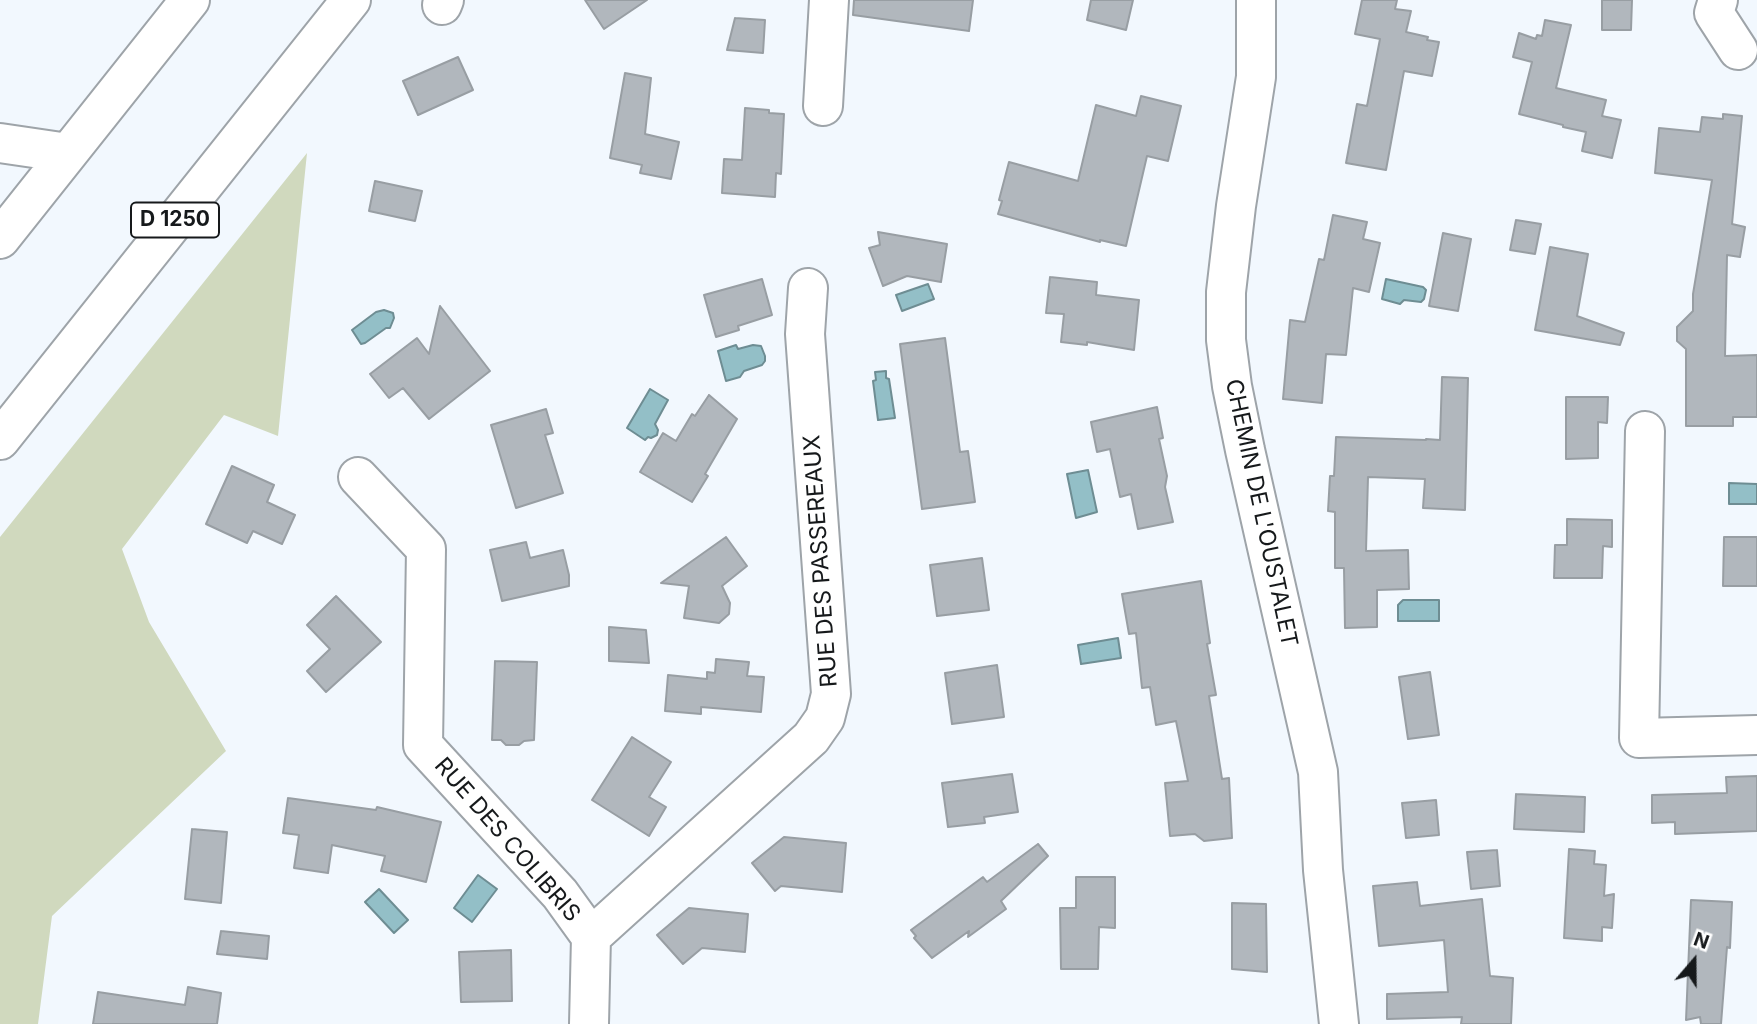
<!DOCTYPE html>
<style>
body{margin:0}
#map{position:relative;width:1757px;height:1024px;overflow:hidden;background:#f2f8fe;font-family:Inter,sans-serif}
canvas{display:block}
.north{position:absolute;left:1659px;top:926px;width:70px;height:70px;-webkit-text-stroke:5px #fff;paint-order:stroke;rotate:20deg;font-size:19px;font-weight:700;line-height:28px;text-align:center;color:#16191b}
.north::after{content:'';display:block;margin:auto;width:24px;height:32px;background:#16191b;clip-path:polygon(50% 0,100% 100%,50% 72%,0 100%)}
</style>
<div id="map">
<canvas width="1757" height="1024"></canvas>
<div class="north">N</div>
</div>
<script>
const c = document.querySelector('canvas').getContext('2d');
c.lineJoin = 'round';
function fill(path, color) { c.fillStyle = color; c.fill(path, 'evenodd'); }
const toPath = rows => new Path2D(rows.map(r => 'M' + r).join(''));
function trace(path, color, width, dash) { c.strokeStyle = color; c.lineWidth = width; c.lineCap = dash ? 'butt' : 'round'; c.setLineDash(dash || []); c.stroke(path); }
function drawText(font, color, halo, rows, align = 'center') {
  c.font = font + ' Inter,sans-serif'; c.lineWidth = 6; c.setLineDash([]); c.textBaseline = 'middle'; c.strokeStyle = halo; c.fillStyle = color; for (const [text, x, y, turn = 0] of rows) {
    c.save(); c.translate(x, y); c.rotate((+turn || 0) * Math.PI / 180); c.textAlign = isNaN(turn) ? turn : align; if (halo) c.strokeText(text, 0, 0); c.fillText(text, 0, 0); c.restore();
  }
}
const green = toPath([
 [307,153,278,436,224,415,122,549,149,622,226,751,52,916,38,1024,0,1024,0,537]
]);
const water = toPath([
 [1386,279,1423,287,1426,290,1424,299,1421,302,1404,300,1400,304,1382,299,1386,279],
 [928,284,934,299,902,311,896,295,928,284],
 [384,310,393,313,394,318,390,328,386,328,365,343,361,344,352,330,376,312,384,310],
 [736,345,738,349,753,345,761,346,765,356,765,361,762,365,744,371,740,377,726,381,718,351,736,345],
 [886,371,886,378,889,379,895,418,878,420,873,381,876,380,875,372,886,371],
 [650,389,668,400,655,424,658,430,657,435,651,438,648,437,645,440,627,428,650,389],
 [1088,470,1097,512,1076,518,1067,474,1088,470],
 [1729,483,1757,484,1757,504,1729,504,1729,483],
 [1403,600,1439,600,1439,621,1398,621,1398,605,1403,600],
 [1118,638,1121,658,1081,664,1078,645,1118,638],
 [478,875,497,889,472,922,454,908,478,875],
 [379,889,408,920,394,933,365,902,379,889]
]);
const building = toPath([
 [585,0,647,0,604,29,585,0],
 [854,0,973,0,969,31,853,15,854,0],
 [1091,0,1133,0,1126,30,1087,20,1091,0],
 [1362,0,1397,0,1395,9,1411,11,1406,32,1428,37,1427,40,1439,42,1432,76,1404,71,1386,170,1346,163,1357,104,1367,106,1380,39,1355,34,1362,0],
 [1602,0,1632,0,1631,30,1602,30,1602,0],
 [735,18,765,20,763,53,727,50,735,18],
 [1545,20,1571,25,1556,88,1606,100,1602,116,1621,120,1612,158,1582,151,1586,132,1563,127,1563,125,1519,114,1532,62,1513,57,1519,33,1536,39,1537,35,1542,36,1545,20],
 [458,57,473,90,418,115,403,81,458,57],
 [625,73,651,78,645,134,679,142,671,179,640,173,642,165,610,158,625,73],
 [1141,96,1181,106,1168,161,1147,156,1126,246,1100,240,1100,242,998,214,1002,201,999,200,1009,162,1078,181,1096,105,1136,116,1141,96],
 [745,108,769,110,769,113,784,114,781,174,776,173,775,197,722,193,724,159,742,160,745,108],
 [1723,114,1742,116,1732,224,1745,227,1740,257,1727,255,1725,356,1757,355,1757,417,1733,417,1733,426,1686,426,1686,349,1677,341,1677,327,1693,311,1693,294,1712,180,1655,173,1659,128,1700,132,1702,117,1723,119,1723,114],
 [375,181,422,191,415,221,369,211,375,181],
 [1333,215,1367,222,1363,239,1380,243,1369,292,1353,288,1346,355,1326,354,1322,403,1283,399,1290,320,1305,322,1319,259,1324,260,1333,215],
 [1516,220,1541,224,1535,254,1510,250,1516,220],
 [878,232,947,244,941,282,907,276,883,286,869,248,880,245,878,232],
 [1443,233,1471,239,1458,311,1429,306,1443,233],
 [1550,247,1588,254,1577,316,1624,333,1620,345,1535,330,1550,247],
 [1050,277,1097,282,1096,295,1139,300,1134,350,1087,342,1087,345,1061,342,1064,314,1046,313,1050,277],
 [762,279,772,315,738,326,739,330,716,337,704,295,762,279],
 [440,306,490,371,429,419,403,388,389,398,370,374,417,338,429,354,440,306],
 [945,338,960,452,968,451,975,502,922,509,900,344,945,338],
 [1442,377,1468,378,1465,510,1423,508,1425,479,1368,477,1366,551,1408,550,1409,589,1377,590,1377,627,1345,628,1344,568,1335,568,1335,512,1328,511,1330,476,1334,476,1336,437,1426,440,1426,439,1440,440,1442,377],
 [709,395,737,419,705,474,708,476,692,502,640,472,663,433,676,441,692,414,695,416,709,395],
 [1566,397,1608,397,1607,423,1598,422,1598,458,1566,459,1566,397],
 [1157,407,1163,438,1159,439,1167,476,1165,487,1173,522,1138,529,1131,494,1120,497,1110,449,1097,452,1091,422,1157,407],
 [546,409,553,433,545,435,563,493,516,508,491,425,546,409],
 [232,466,274,485,267,502,295,515,282,544,253,531,247,543,206,524,232,466],
 [1567,519,1612,520,1612,547,1603,546,1602,578,1554,578,1555,545,1567,545,1567,519],
 [726,537,747,566,722,586,730,603,729,614,719,623,684,618,689,586,661,583,726,537],
 [1724,537,1757,537,1757,586,1723,586,1724,537],
 [526,542,530,558,563,550,569,575,569,586,502,601,490,550,526,542],
 [982,558,989,610,937,616,930,565,982,558],
 [1201,581,1210,643,1207,644,1216,695,1209,696,1222,779,1229,778,1232,838,1204,841,1195,834,1170,836,1165,783,1188,781,1176,721,1156,725,1150,687,1142,688,1136,633,1129,634,1122,594,1201,581],
 [336,596,381,642,326,692,307,671,330,649,307,625,336,596],
 [609,627,646,630,649,663,609,661,609,627],
 [716,659,749,662,747,676,764,677,761,712,701,707,701,714,665,711,668,675,707,679,707,672,715,673,716,659],
 [495,661,537,662,534,740,524,741,519,745,506,745,501,740,492,740,495,661],
 [997,665,1004,717,952,724,945,673,997,665],
 [1430,672,1439,735,1408,739,1399,677,1430,672],
 [632,737,671,762,649,797,666,807,649,836,592,800,632,737],
 [1012,774,1018,812,984,817,985,823,948,827,942,783,1012,774],
 [1757,776,1757,831,1675,834,1675,822,1652,823,1652,795,1727,793,1726,777,1757,776],
 [1516,794,1585,797,1584,832,1514,829,1516,794],
 [288,798,376,810,377,807,441,822,426,882,381,871,385,856,332,845,328,873,294,868,299,835,283,833,288,798],
 [1436,800,1439,835,1406,838,1402,803,1436,800],
 [192,829,227,832,221,903,185,899,192,829],
 [784,837,846,843,842,892,781,886,775,891,752,863,784,837],
 [1038,844,1048,856,1001,901,1006,909,968,937,969,931,932,958,914,938,916,936,911,930,983,877,987,882,1038,844],
 [1569,849,1595,851,1594,864,1606,865,1604,896,1614,894,1612,928,1602,927,1602,941,1564,938,1569,849],
 [1497,850,1500,886,1471,889,1467,852,1497,850],
 [1076,877,1115,877,1115,928,1099,927,1098,969,1061,969,1060,908,1076,908,1076,877],
 [1417,882,1420,906,1482,899,1490,976,1513,978,1511,1024,1461,1024,1462,1017,1387,1019,1387,994,1448,992,1444,940,1379,946,1373,886,1417,882],
 [1691,900,1732,902,1730,948,1727,947,1721,1024,1701,1024,1700,1017,1686,1020,1691,900],
 [1232,903,1266,904,1267,972,1232,969,1232,903],
 [689,908,748,914,745,952,702,948,683,964,657,935,689,908],
 [221,931,269,936,267,959,217,954,221,931],
 [511,950,512,1001,461,1002,459,952,511,950],
 [188,987,221,993,217,1024,93,1024,98,992,185,1005,188,987]
]);
const minor = toPath([
 [1256,0,1256,77,1236,206,1226,292,1226,340,1232,386,1245,450,1318,772,1323,870,1339,1024],
 [1718,0,1714,13,1738,50],
 [442,5,444,0],
 [823,106,829,0],
 [0,143,68,153],
 [0,239,190,0],
 [1645,431,1639,738,1757,735],
 [358,477,426,549,423,745,560,894,591,937],
 [589,1024,591,937,811,738,825,718,831,694,805,334,808,288]
]);
const major = toPath([
 [0,440,351,0]
]);
const shields = [
 [175,220,88]
];
const shieldNames = [
 ["D 1250",175,220]
];
const streetNames = [
 ["CHEMIN DE L'OUSTALET",1261,513,78],
 ["RUE DES PASSEREAUX",821,561,-94],
 ["RUE DES COLIBRIS",507,840,49]
];
fill(green, '#d0d9be');
fill(water, '#93bfc7');
trace(water, '#6e8d93', 2);
fill(building, '#b1b7bd');
trace(building, '#989ea3', 2);
trace(minor, '#9ea4a9', 42);
trace(major, '#9ea4a9', 42);
trace(minor, '#fff', 38);
trace(major, '#fff', 38);
for (const [x, y, w] of shields) { const box = new Path2D(); box.roundRect(x - w / 2, y - 17.5, w, 35, 5); c.fillStyle = '#fff'; c.fill(box); trace(box, '#16191b', 2); }
drawText('bold 21px', '#16191b', null, shieldNames);
drawText('23px', '#16191b', '#fff', streetNames);
</script>
